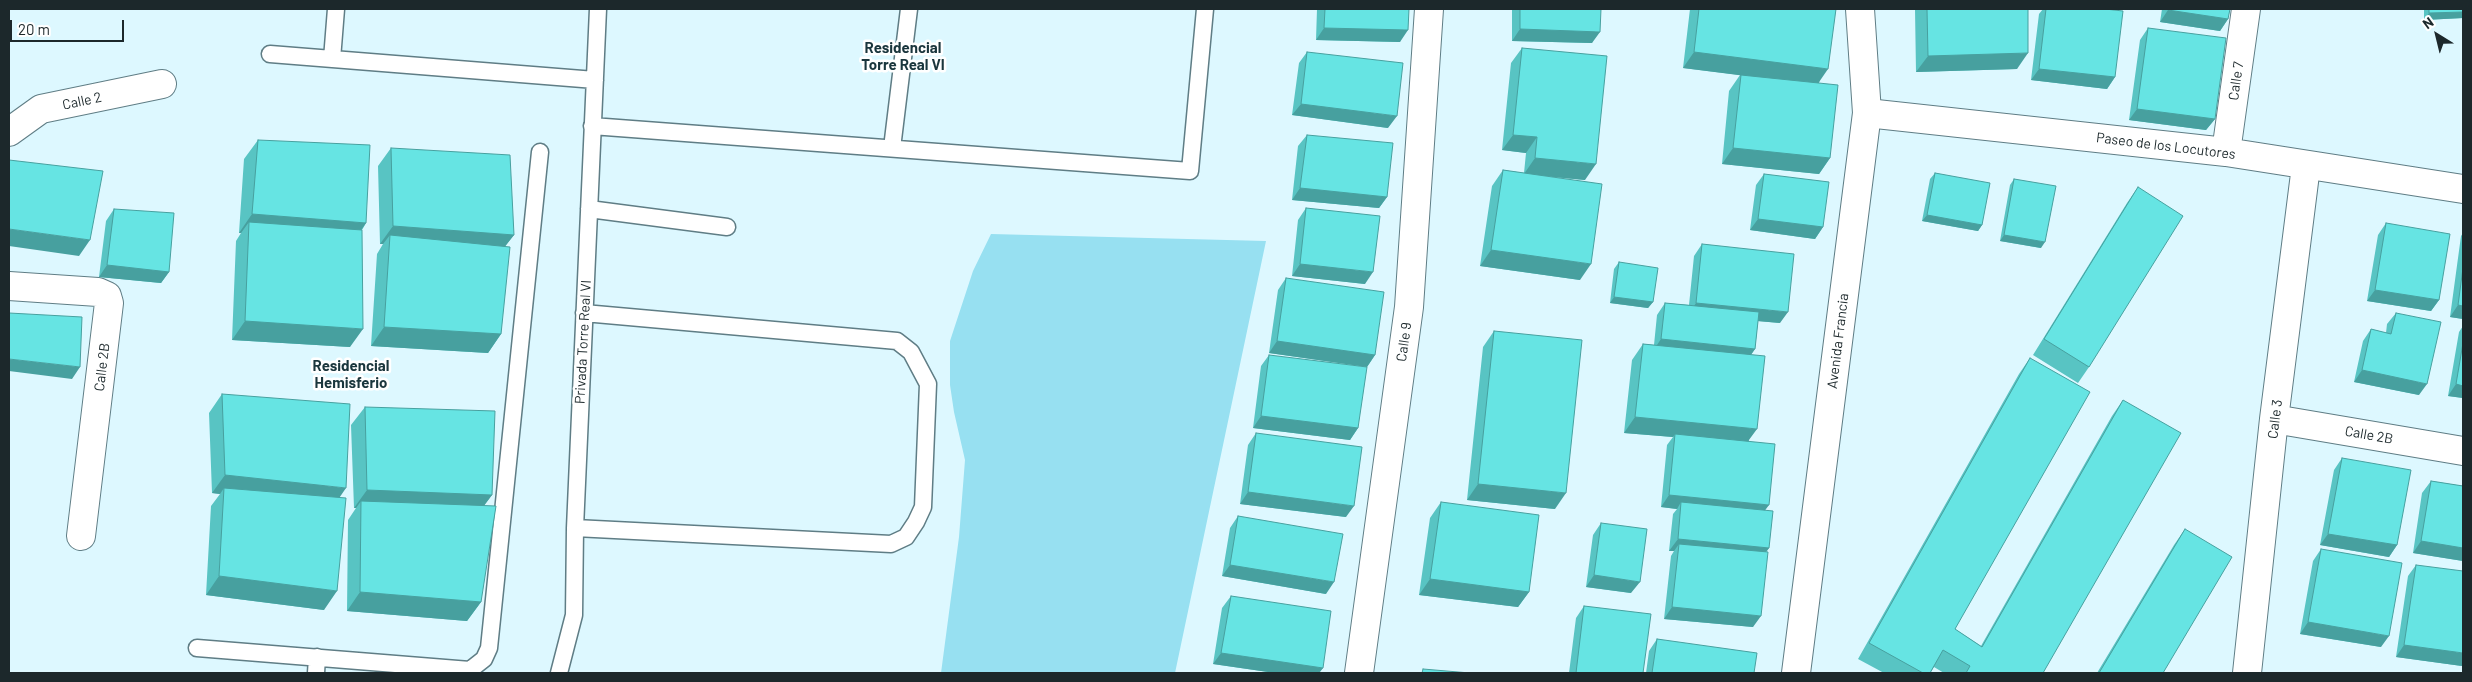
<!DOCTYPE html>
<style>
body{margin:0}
#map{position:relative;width:2472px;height:682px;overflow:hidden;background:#ddf8ff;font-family:Barlow,sans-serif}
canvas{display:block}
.frame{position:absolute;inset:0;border:10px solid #1c282b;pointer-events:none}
.north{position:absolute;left:2412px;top:10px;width:50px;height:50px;-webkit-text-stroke:4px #fff;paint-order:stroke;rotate:324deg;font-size:14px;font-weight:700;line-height:20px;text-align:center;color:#1c282b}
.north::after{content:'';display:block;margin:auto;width:18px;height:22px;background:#1c282b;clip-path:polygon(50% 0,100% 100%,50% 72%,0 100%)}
.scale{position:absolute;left:10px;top:20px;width:114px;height:22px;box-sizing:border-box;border:2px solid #1c282b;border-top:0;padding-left:6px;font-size:15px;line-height:18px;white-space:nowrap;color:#1c282b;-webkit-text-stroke:4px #fff;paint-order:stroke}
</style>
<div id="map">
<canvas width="2472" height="682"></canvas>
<div class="frame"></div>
<div class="north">N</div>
<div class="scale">20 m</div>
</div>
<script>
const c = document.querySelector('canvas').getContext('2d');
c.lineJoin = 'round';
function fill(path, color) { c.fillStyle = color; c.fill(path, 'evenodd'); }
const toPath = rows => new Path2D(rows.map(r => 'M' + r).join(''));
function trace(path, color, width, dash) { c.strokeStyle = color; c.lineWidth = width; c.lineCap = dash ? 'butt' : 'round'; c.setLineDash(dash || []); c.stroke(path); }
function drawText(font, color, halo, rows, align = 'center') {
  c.font = font + ' Barlow,sans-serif'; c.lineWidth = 5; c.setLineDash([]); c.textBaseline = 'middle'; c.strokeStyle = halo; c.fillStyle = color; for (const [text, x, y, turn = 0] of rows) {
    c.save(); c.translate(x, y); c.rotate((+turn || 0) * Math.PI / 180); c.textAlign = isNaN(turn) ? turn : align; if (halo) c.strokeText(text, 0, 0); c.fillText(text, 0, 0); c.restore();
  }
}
const green = toPath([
 [991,234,1266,241,1175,673,941,673,959,537,965,460,954,412,950,385,950,341,973,271]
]);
const lane = toPath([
 [270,54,595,80],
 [332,59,336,9],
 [592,126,1190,171,1205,9],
 [892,148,909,9],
 [589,209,727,227],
 [575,528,891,544,906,537,916,522,923,507,928,384,911,352,897,341,584,313],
 [197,648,470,670,484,659,489,648,540,152],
 [316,673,317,657],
 [559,673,574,615,575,528,598,9]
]);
const street = toPath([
 [1867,113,2226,152,2463,189],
 [9,132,41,109,162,84],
 [2226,152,2246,9],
 [9,286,98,292,107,296,109,303,81,536],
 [2274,419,2463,451],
 [1359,673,1409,307,1429,9],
 [2247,673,2274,419,2306,166]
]);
const secondary = toPath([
 [1796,673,1867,113,1860,9]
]);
const wall = toPath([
 [1317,9,1409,9,1400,42,1316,40],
 [1512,9,1601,9,1592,43,1512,41],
 [1690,9,1836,9,1819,83,1830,158,1819,174,1722,164,1729,91,1740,75,1683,68],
 [1915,9,2028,9,2017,69,1916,72],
 [2043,9,2105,9,2115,77,2107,89,2031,80,2039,14],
 [2162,9,2230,9,2228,19,2220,31,2160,22],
 [2424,9,2463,9,2463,18,2424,20],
 [2148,28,2215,119,2206,130,2129,120,2140,40],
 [1522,48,1585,180,1541,176,1580,280,1480,266,1492,186,1503,170,1524,173,1526,153,1502,150,1511,63],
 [1307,52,1388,128,1292,115,1299,63],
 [1307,135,1387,197,1379,208,1292,200,1298,146],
 [258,140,366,223,362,230,350,347,232,340,236,241,241,233,239,233,244,159],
 [391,148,514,235,505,246,501,334,488,353,371,346,377,254,383,244,380,244,378,166],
 [1935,173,1982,225,1978,231,1922,221,1930,179],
 [1764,174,1823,227,1815,239,1750,230,1756,185],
 [2014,179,2041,248,2000,241,2010,185],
 [2138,187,2089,367,2078,383,2033,355,2127,203],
 [1306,208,1365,284,1292,276,1298,220],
 [114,209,169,272,161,283,99,277,106,221],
 [2386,223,2439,300,2431,311,2367,301,2378,235],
 [2463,233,2463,319,2450,317,2461,236],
 [1702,244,1780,323,1758,321,1755,349,1751,355,1749,441,1765,510,1769,548,1766,552,1753,627,1664,619,1671,556,1674,551,1669,551,1673,514,1677,509,1661,507,1667,445,1673,437,1624,433,1632,360,1643,344,1654,345,1657,315,1665,303,1689,305,1694,256],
 [1619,262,1653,302,1648,308,1610,303,1614,269],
 [1286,278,1375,355,1367,367,1269,353,1278,290],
 [2396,313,2419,395,2354,382,2363,341,2371,329,2386,333,2387,324],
 [2463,326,2463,398,2448,396,2459,332],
 [1494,331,1555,509,1467,500,1483,347],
 [1269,355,1358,428,1350,440,1253,428,1261,366],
 [2030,358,1955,629,1981,646,2112,416,2123,400,2043,673,1944,673,1934,667,1930,673,1884,673,1858,659,2019,374],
 [222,394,339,498,324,610,206,595,211,506,220,494,212,493,209,413],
 [365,407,492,495,484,505,481,602,467,621,347,611,348,520,356,508,354,508,351,425],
 [1256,433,1346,517,1240,504,1248,445],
 [2342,458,2397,545,2389,557,2320,545,2334,470],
 [2431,481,2463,486,2463,561,2413,553,2422,493],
 [1441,502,1529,592,1518,607,1419,595,1430,518],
 [1238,516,1326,594,1222,576,1230,528],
 [1601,523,1631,593,1586,587,1593,535],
 [2185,529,2163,673,2097,673,2174,545],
 [2321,549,2381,647,2300,634,2313,561],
 [2416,565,2462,666,2396,657,2408,576],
 [1231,596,1323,668,1319,673,1275,673,1213,664,1222,608],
 [1584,606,1643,673,1569,673,1576,618],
 [1657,639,1754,673,1646,673,1649,651]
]);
const shadedWall = toPath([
 [2168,10,2228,19,2220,31,2160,22],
 [2463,12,2463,18,2424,20,2429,13],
 [1324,28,1408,30,1400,42,1316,40],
 [1520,29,1600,32,1592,43,1512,41],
 [1694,52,1828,69,1817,85,1683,68],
 [2028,53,2017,69,1916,72,1928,56],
 [2039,69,2115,77,2107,89,2031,80],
 [1301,104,1397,116,1388,128,1292,115],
 [2137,109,2215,119,2206,130,2129,120],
 [1513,135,1537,137,1526,153,1502,150],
 [1733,148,1830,158,1819,174,1722,164],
 [1535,158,1596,164,1585,180,1524,174],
 [1300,188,1387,197,1379,208,1292,200],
 [252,214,366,223,353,242,249,222,241,233,239,233],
 [1927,215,1982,225,1978,231,1922,221],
 [1758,219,1823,227,1815,239,1750,230],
 [393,226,514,235,500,253,390,235,383,244,380,244],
 [9,229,90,240,79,256,9,246],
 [2004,235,2045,242,2041,248,2000,241],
 [1491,250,1591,264,1580,280,1480,266],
 [1300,264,1373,272,1365,284,1292,276],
 [107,265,169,272,161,283,99,277],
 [2375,290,2439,300,2431,311,2367,301],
 [1614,297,1653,302,1648,308,1610,303],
 [1696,303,1788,312,1780,323,1688,315],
 [2458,305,2463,306,2463,319,2450,317],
 [245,321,363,329,350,347,232,340],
 [384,327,501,334,488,353,371,346],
 [1661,339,1755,349,1747,360,1653,351],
 [1277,341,1375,355,1367,367,1269,353],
 [9,359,80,367,72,379,9,371],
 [2362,370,2427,384,2419,395,2354,382],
 [2456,384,2463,386,2463,398,2448,396],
 [1261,416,1358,428,1350,440,1253,428],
 [1635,417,1757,429,1746,444,1675,434,1673,437,1624,433],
 [225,475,346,488,333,507,224,488,220,494,212,493],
 [1478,484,1566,493,1555,509,1467,500],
 [367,490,492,495,478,514,361,501,356,508,354,508],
 [1248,492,1354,506,1346,517,1240,504],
 [1669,495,1769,505,1760,517,1681,502,1677,509,1661,507],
 [2328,534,2397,545,2389,557,2320,545],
 [1678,539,1769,548,1761,559,1679,544,1674,551,1669,551],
 [2421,541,2463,548,2463,561,2413,553],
 [1230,565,1334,582,1326,594,1222,576],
 [1594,575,1640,582,1631,593,1586,587],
 [219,576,337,591,324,610,206,595],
 [1430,579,1529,592,1518,607,1419,595],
 [360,592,481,602,467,621,347,611],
 [1672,607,1761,616,1753,627,1664,619],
 [2308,622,2389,636,2381,647,2300,634],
 [2404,645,2463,653,2463,664,2462,666,2396,657],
 [1221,653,1323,668,1319,673,1275,673,1213,664]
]);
const building = toPath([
 [1325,9,1409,9,1408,30,1324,28,1325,9],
 [1520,9,1601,9,1600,32,1520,29,1520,9],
 [1699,9,1836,9,1828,69,1694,52,1699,9],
 [1927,9,2028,9,2028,53,1928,56,1927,9],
 [2046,9,2105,9,2123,11,2115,77,2039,69,2046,9],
 [2168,9,2230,9,2228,19,2168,10,2168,9],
 [2429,9,2463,9,2463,12,2429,13,2429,9],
 [2148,28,2226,38,2215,119,2137,109,2148,28],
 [1522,48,1607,56,1596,164,1535,158,1537,137,1513,135,1522,48],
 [1307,52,1403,63,1397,116,1301,104,1307,52],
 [1741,75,1838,85,1830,158,1733,148,1741,75],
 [1307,135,1393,143,1387,197,1300,188,1307,135],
 [258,140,370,145,366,223,252,214,258,140],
 [391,148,510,155,514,235,393,226,391,148],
 [9,160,103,171,90,240,9,229,9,160],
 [1503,170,1602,184,1591,264,1491,250,1503,170],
 [1935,173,1990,183,1982,225,1927,215,1935,173],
 [1764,174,1829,182,1823,227,1758,219,1764,174],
 [2014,179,2056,186,2045,242,2004,235,2014,179],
 [2138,187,2183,216,2089,367,2044,339,2138,187],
 [1306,208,1380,216,1373,272,1300,264,1306,208],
 [114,209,174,213,169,272,107,265,114,209],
 [249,222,362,230,363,329,245,321,249,222],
 [2386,223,2450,234,2439,300,2375,290,2386,223],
 [390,235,510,247,501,334,384,327,390,235],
 [1702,244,1794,254,1788,312,1696,303,1702,244],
 [1619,262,1658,268,1653,302,1614,297,1619,262],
 [2463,268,2463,306,2458,305,2463,268],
 [1286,278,1384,292,1375,355,1277,341,1286,278],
 [1665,303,1759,312,1755,349,1661,339,1665,303],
 [9,313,82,317,80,367,9,359,9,313],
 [2396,313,2441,322,2427,384,2362,370,2371,329,2391,334,2396,313],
 [1494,331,1582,340,1566,493,1478,484,1494,331],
 [2463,343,2463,386,2456,384,2463,343],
 [1643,344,1765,356,1757,429,1635,417,1643,344],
 [1269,355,1367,367,1358,428,1261,416,1269,355],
 [2030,358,2090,392,1955,629,1982,647,2123,400,2181,433,2043,673,1966,673,1970,666,1943,650,1930,673,1923,673,1869,643,2030,358],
 [222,394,350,404,346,488,225,475,222,394],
 [365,407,495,411,492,495,367,490,365,407],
 [1256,433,1362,447,1354,506,1248,492,1256,433],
 [1675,434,1775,444,1769,505,1669,495,1675,434],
 [2342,458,2411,470,2397,545,2328,534,2342,458],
 [2431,481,2463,486,2463,548,2421,541,2431,481],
 [224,488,346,498,337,591,219,576,224,488],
 [361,501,496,506,481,602,360,592,361,501],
 [1441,502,1539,515,1529,592,1430,579,1441,502],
 [1681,502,1773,511,1769,548,1678,539,1681,502],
 [1238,516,1343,534,1334,582,1230,565,1238,516],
 [1601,523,1647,529,1640,582,1594,575,1601,523],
 [2185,529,2232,557,2163,673,2099,673,2185,529],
 [1679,544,1768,552,1761,616,1672,607,1679,544],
 [2321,549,2402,563,2389,636,2308,622,2321,549],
 [2416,565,2463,571,2463,653,2404,645,2416,565],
 [1231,596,1331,611,1323,668,1221,653,1231,596],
 [1584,606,1651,614,1643,673,1576,673,1584,606],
 [1657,639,1757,653,1754,673,1652,673,1657,639],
 [1423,669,1470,673,1422,673,1423,669]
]);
const streetNames = [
 ["Calle 7",2236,81,-82],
 ["Calle 2",82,101,-12],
 ["Paseo de los Locutores",2166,146,7],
 ["Avenida Francia",1838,341,-83],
 ["Privada Torre Real VI",583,342,-87],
 ["Calle 9",1404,342,-82],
 ["Calle 2B",102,367,-83],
 ["Calle 3",2275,419,-83],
 ["Calle 2B",2369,435,10]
];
const neighbourhoodNames = [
 ["Residencial",903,48],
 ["Torre Real VI",903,65],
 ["Residencial",351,366],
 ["Hemisferio",351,383]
];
fill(green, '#97e0f1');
trace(lane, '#5f7d85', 19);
trace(street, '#5f7d85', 30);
trace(secondary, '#5f7d85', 30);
trace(lane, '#fff', 16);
trace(street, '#fff', 28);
trace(secondary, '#fff', 28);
fill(wall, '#58c4c3');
fill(shadedWall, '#47a09f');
fill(building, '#66e4e3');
trace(building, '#47a09f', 1);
drawText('14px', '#1c282b', '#fff', streetNames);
drawText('bold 15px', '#1a363d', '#fff', neighbourhoodNames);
</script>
